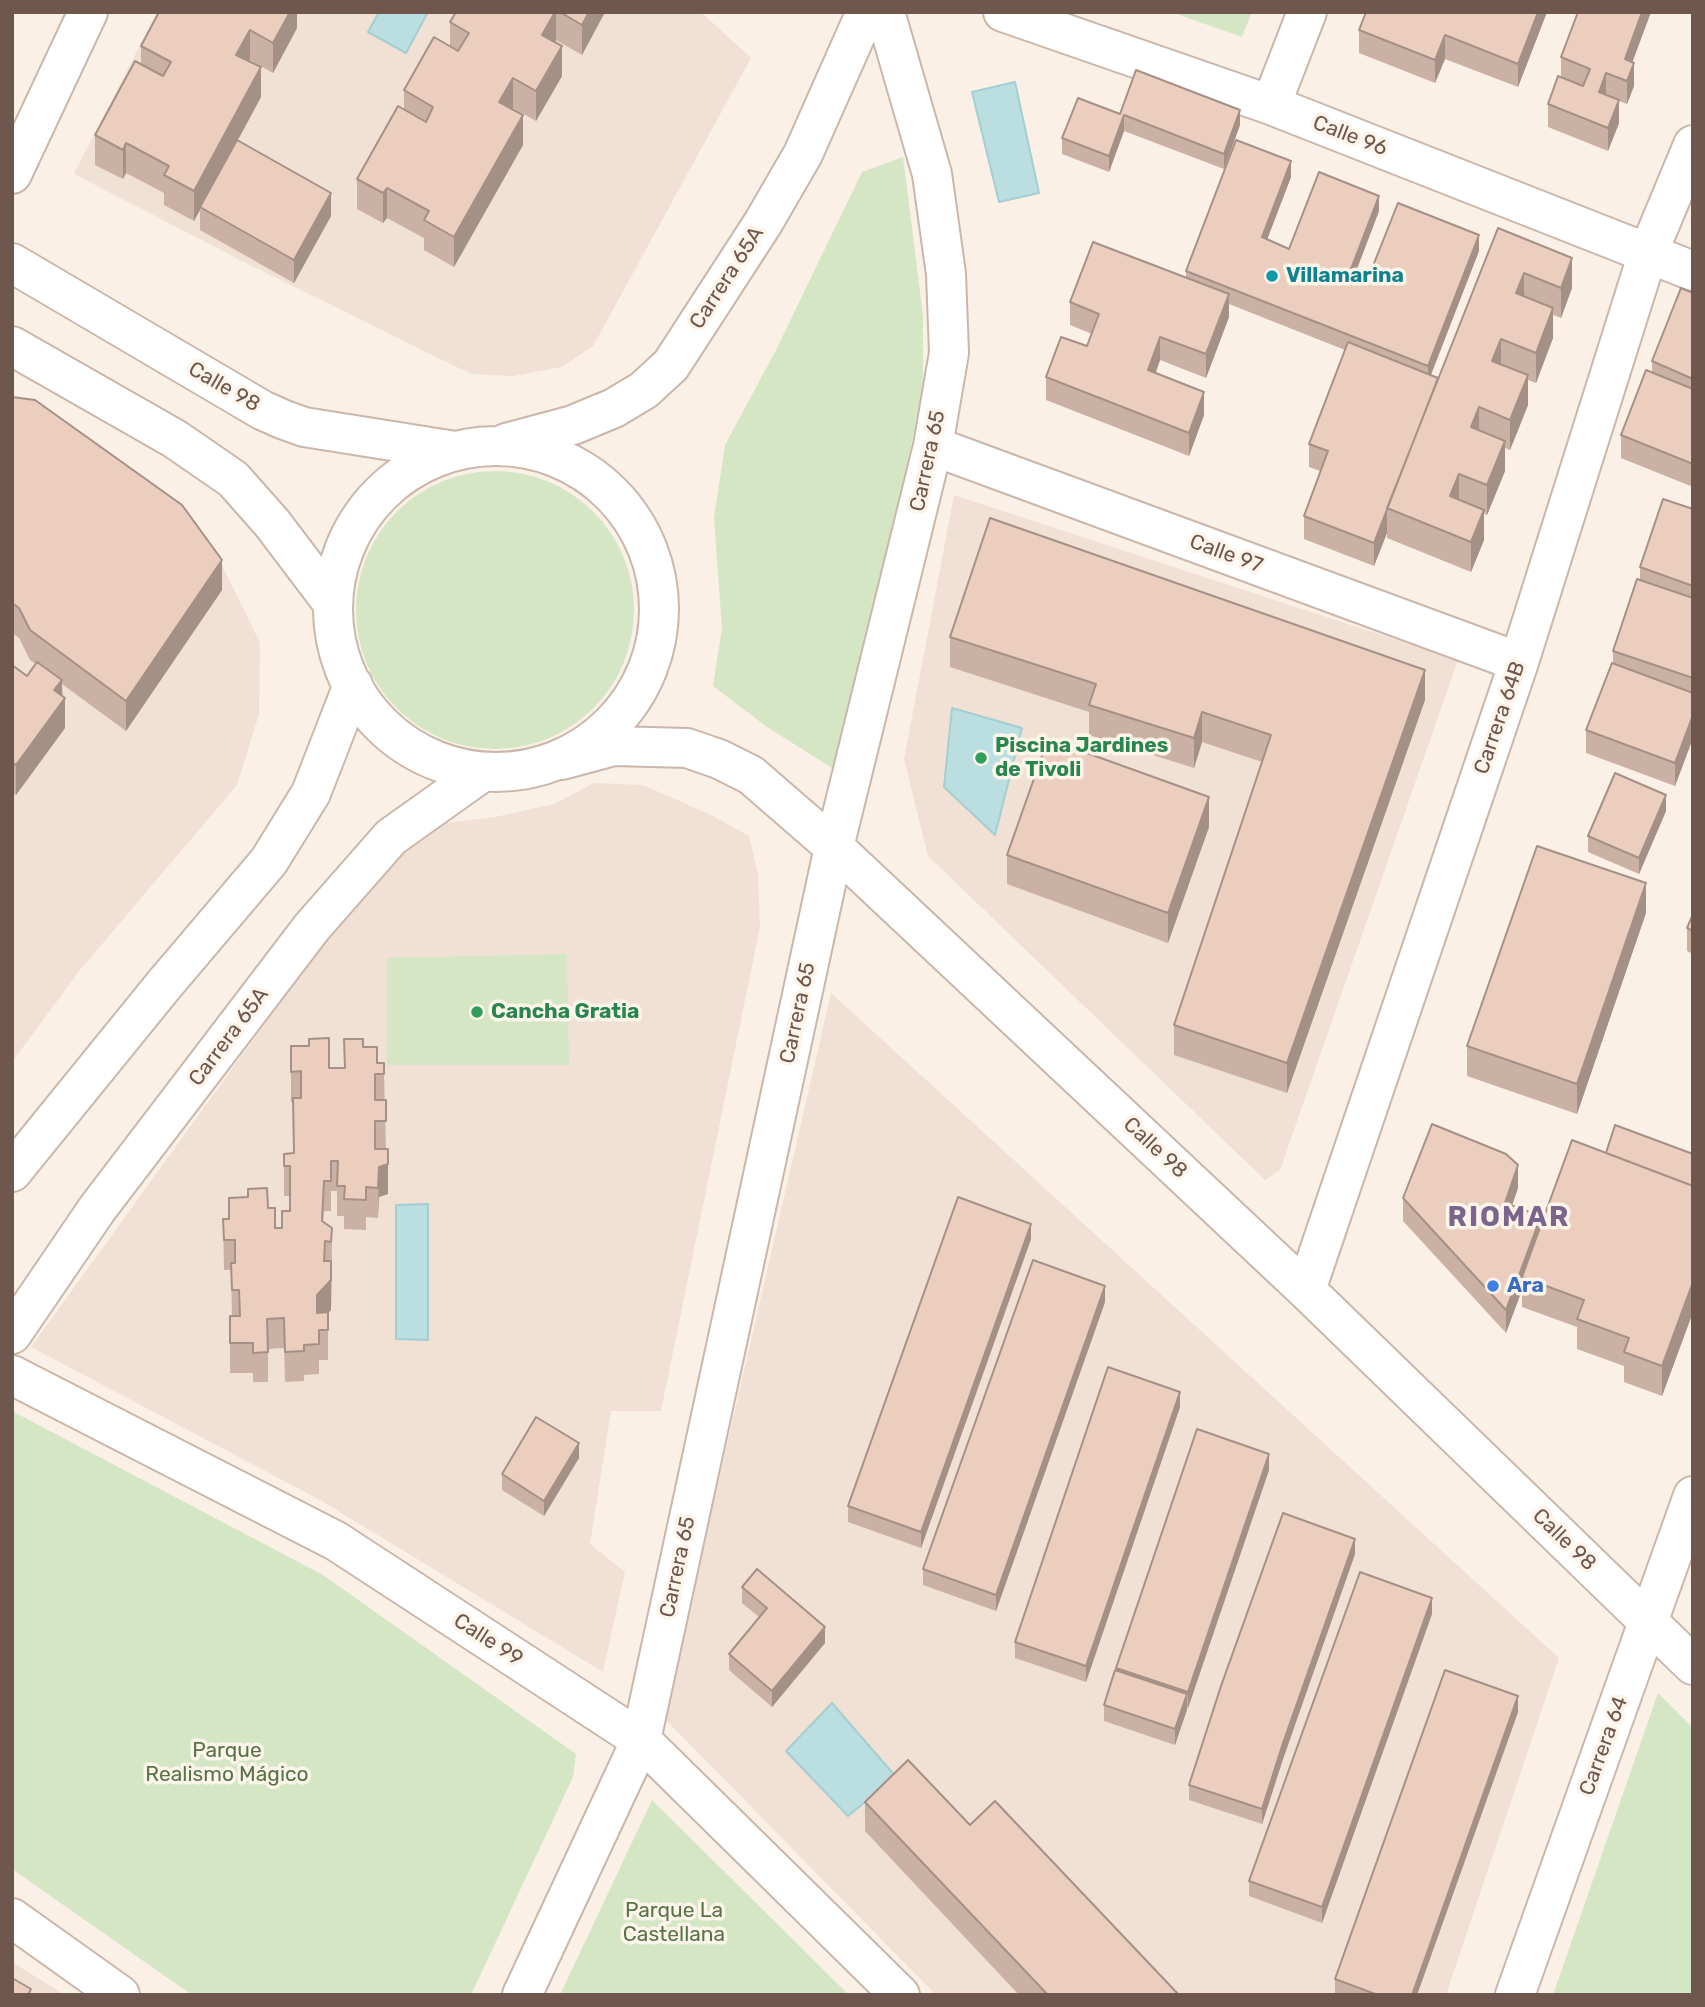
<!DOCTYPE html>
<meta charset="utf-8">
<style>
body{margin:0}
#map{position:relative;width:1705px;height:2007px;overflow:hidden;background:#faf0e5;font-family:Rubik,sans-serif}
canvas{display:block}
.frame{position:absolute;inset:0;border:14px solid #70574d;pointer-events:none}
</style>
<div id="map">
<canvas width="1705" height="2007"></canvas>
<div class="frame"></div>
</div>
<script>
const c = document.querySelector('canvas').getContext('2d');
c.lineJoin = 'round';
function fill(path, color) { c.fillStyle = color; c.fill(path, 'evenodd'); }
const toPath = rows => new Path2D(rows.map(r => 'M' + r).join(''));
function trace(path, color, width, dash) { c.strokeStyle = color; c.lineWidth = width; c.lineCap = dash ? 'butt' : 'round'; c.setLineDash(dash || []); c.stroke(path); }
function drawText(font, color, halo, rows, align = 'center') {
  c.font = font + ' Rubik,sans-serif'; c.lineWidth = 7; c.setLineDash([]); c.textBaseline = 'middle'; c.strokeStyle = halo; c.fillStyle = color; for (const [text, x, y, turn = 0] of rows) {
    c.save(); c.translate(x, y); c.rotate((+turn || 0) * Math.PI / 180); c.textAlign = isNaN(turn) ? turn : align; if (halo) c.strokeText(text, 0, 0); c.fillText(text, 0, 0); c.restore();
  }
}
const residential = toPath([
 [157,12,701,12,751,58,593,346,562,367,513,376,471,374,244,262,74,174],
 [12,407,216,553,260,643,259,714,237,785,80,970,12,1062],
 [954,495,1458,660,1280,1170,1265,1180,928,856,904,759],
 [594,783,643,785,709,814,749,836,758,874,760,927,661,1411,611,1411,590,1544,625,1572,603,1672,320,1500,31,1347,388,853,446,823,495,817,554,804],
 [831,993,1559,1658,1446,1995,936,1995,664,1718],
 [12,1962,65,1995,12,1995]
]);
const green = toPath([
 [1171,12,1252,12,1242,37],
 [903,157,923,315,923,386,888,562,835,770,767,727,713,686,722,628,714,518,725,445,775,352,862,172],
 '356 610a139 139 0 1 1 278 0a139 139 0 1 1-278 0Z',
 [567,954,569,1065,387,1065,387,958],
 [12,1411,323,1575,576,1754,573,1777,471,1995,192,1995,12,1869],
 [1658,1693,1693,1728,1693,1995,1553,1995],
 [652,1800,849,1995,560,1995]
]);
const water = toPath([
 [379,12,428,12,406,53,368,32,379,12],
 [1015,82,1039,193,999,202,972,92,1015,82],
 [952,708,1022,728,995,835,944,787,952,708],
 [428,1204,428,1340,396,1339,396,1205,428,1204],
 [832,1703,896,1777,848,1816,786,1751,832,1703]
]);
const minor = toPath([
 [1003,12,1271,105,1693,271],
 [1271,105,1307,12],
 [12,174,88,12],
 [12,263,262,410,282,419,304,427,455,451],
 [12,346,175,439,233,479,272,523,328,597],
 [506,443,573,425,614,408,644,390,671,365,763,223,803,154,866,12],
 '333 609a163 163 0 1 1 326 0a163 163 0 1 1-326 0Z',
 [933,446,1519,662],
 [562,760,614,746,687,748,719,759,751,775,834,847,1306,1290,1693,1665],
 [12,1172,163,986,269,861,311,793,353,685],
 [1306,1290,1519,662,1648,253,1693,145],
 [12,1334,97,1209,312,927,391,837,481,773],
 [12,1375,336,1541,641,1740,900,1995],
 [12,1918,120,1995],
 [522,1995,641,1740,834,847,933,446,949,353,946,274,932,174,885,12],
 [1515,1995,1693,1496]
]);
const wall = toPath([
 [297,12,297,28,273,73,250,60,249,61,261,97,238,140,331,216,294,283,200,230,200,210,194,221,164,205,164,193,126,173,123,179,95,165,95,135,141,64,141,46],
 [456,12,605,12,582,55,556,40,554,42,562,76,536,121,513,108,512,109,523,145,454,267,424,250,424,238,387,218,383,223,357,209,357,179,404,109,404,90,450,47,450,22],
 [1547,12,1518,87,1445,59,1435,83,1359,53,1359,30],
 [1578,12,1651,12,1632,62,1634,86,1627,104,1619,101,1619,123,1608,151,1548,127,1548,104,1561,77,1561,57],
 [1120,114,1240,125,1224,169,1124,131,1109,172,1062,154,1062,138],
 [1291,177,1267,239,1289,249,1379,211,1354,276,1367,281,1479,251,1431,375,1438,380,1498,228,1572,288,1561,318,1553,315,1553,338,1536,383,1528,380,1528,405,1510,450,1505,448,1505,471,1487,515,1484,514,1484,540,1471,572,1387,538,1387,533,1374,566,1304,539,1304,516,1320,471,1309,467,1309,444,1345,350,1229,304,1229,317,1206,378,1160,360,1156,373,1204,415,1189,456,1046,400,1046,377,1087,346,1092,334,1070,325,1070,302,1186,278,1186,271],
 [1693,293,1693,487,1621,458,1621,435,1652,373,1652,361],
 [12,397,222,590,126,731,62,684,65,728,16,795,12,792,12,665,27,676,36,664,30,660,19,638,12,633],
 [1693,509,1693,738,1675,786,1586,753,1586,730,1613,663,1613,651,1640,580,1640,567],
 [950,637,1425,700,1287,1093,1174,1055,1174,1025,1262,762,1202,742,1194,768,1089,735,1089,712,950,667],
 [1666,811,1639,874,1588,852,1588,836],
 [1209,827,1168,943,1007,884,1007,855],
 [1646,913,1577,1114,1467,1076,1467,1046],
 [1693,914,1693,954,1687,951,1687,928],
 [344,1039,363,1047,377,1063,384,1074,386,1149,388,1194,379,1197,378,1218,366,1217,366,1230,344,1229,344,1216,337,1216,337,1191,331,1191,331,1211,324,1211,323,1221,332,1228,331,1310,328,1313,328,1360,319,1360,319,1374,304,1375,304,1381,285,1382,284,1348,268,1349,268,1382,253,1382,253,1373,230,1373,230,1316,232,1316,231,1270,224,1270,223,1219,268,1208,275,1228,282,1228,290,1211,290,1196,284,1196,284,1154,294,1153,293,1102,291,1102,291,1046,329,1068,344,1068],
 [1606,1153,1693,1154,1693,1312,1662,1396,1624,1382,1624,1366,1577,1349,1577,1327,1522,1307,1522,1290,1506,1333,1403,1221,1403,1198,1518,1188,1512,1205,1541,1224],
 [1031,1239,921,1548,848,1522,848,1506],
 [1105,1302,996,1611,923,1585,923,1569],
 [1180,1407,1086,1682,1015,1658,1015,1642],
 [579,1458,544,1516,502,1490,502,1474],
 [1269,1470,1188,1708,1187,1708,1175,1745,1104,1721,1104,1705,1116,1668],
 [1355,1554,1283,1759,1262,1824,1189,1800,1189,1785],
 [742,1587,825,1643,772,1707,729,1670,729,1654,759,1617,742,1603],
 [1432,1614,1322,1923,1249,1896,1249,1881],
 [1518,1712,1417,1995,1335,1995,1335,1979],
 [865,1802,970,1825,1179,1995,1019,1995,865,1831]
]);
const shadedWall = toPath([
 [290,12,297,12,297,28,273,73,273,43],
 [555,12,556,12,556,40,542,65,542,35],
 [589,12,605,12,582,55,582,25],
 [1538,12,1547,12,1518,87,1518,64],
 [1642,12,1651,12,1625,82,1625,59],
 [250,30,250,60,236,85,236,55],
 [1445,35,1445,59,1435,83,1435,60],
 [562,46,562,76,536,121,536,91],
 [1634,63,1634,86,1627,104,1627,81],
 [261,67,261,97,201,208,200,207,200,210,194,221,194,191],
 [1606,73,1606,96,1599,92],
 [513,78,513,108,499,132,499,102],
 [1619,100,1619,123,1608,151,1608,128],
 [1240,110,1240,125,1224,169,1224,154],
 [523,115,523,145,454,267,454,237],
 [1124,115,1124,131,1109,172,1109,156],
 [126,143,126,173,123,179,123,150],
 [1291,161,1291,177,1262,253,1262,237],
 [387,188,387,218,383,223,383,193],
 [331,193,331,216,294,283,294,260],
 [1379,196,1379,211,1349,290,1349,274],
 [1479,235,1479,251,1428,382,1428,366],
 [1572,258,1572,288,1561,318,1561,288],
 [1524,273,1524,303,1516,293],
 [1229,294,1229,317,1206,378,1206,354],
 [1553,308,1553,338,1536,383,1536,353],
 [1160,337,1160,360,1148,393,1148,370],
 [1501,339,1501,369,1492,361],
 [1528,375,1528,405,1510,450,1510,420],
 [1204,392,1204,415,1189,456,1189,433],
 [1479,407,1479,437,1471,427],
 [1505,441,1505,471,1487,515,1487,485],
 [1459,474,1459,504,1450,496],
 [1387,510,1387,533,1374,566,1374,543],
 [1484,510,1484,540,1471,572,1471,542],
 [222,560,222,590,126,731,126,701],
 [1425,670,1425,700,1287,1093,1287,1063],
 [62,680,62,701,65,698,65,728,16,795,16,765,54,690],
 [1202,712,1202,742,1194,768,1194,738],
 [1693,715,1693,738,1675,786,1675,763],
 [1666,795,1666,811,1639,874,1639,858],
 [1209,797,1209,827,1168,943,1168,913],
 [1646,883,1646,913,1577,1114,1577,1084],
 [388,1164,388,1194,379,1197,378,1218,379,1167],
 [1518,1165,1518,1188,1505,1226,1505,1203],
 [1541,1216,1541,1239,1522,1277,1522,1290,1506,1333,1506,1310],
 [1031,1224,1031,1239,921,1548,921,1532],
 [332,1228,331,1310,317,1325,317,1295,324,1261,325,1241,325,1271,331,1280],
 [1693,1282,1693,1312,1662,1396,1662,1366],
 [1105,1286,1105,1302,996,1611,996,1595],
 [1180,1392,1180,1407,1086,1682,1086,1666],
 [579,1443,579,1458,544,1516,544,1501],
 [1269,1454,1269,1470,1188,1708,1188,1692],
 [1355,1539,1355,1554,1283,1759,1262,1824,1262,1809,1283,1743],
 [1432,1598,1432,1614,1322,1923,1322,1907],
 [825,1627,825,1643,772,1707,772,1691],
 [1187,1694,1187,1710,1175,1745,1175,1729],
 [1518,1696,1518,1712,1417,1995,1412,1995]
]);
const building = toPath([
 [159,12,290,12,273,43,250,30,236,55,261,67,194,191,164,175,169,166,126,143,123,150,95,135,135,61,163,76,171,62,141,46,159,12],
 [456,12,555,12,542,35,562,46,536,91,513,78,499,102,523,115,454,237,424,220,429,211,387,188,383,193,357,179,398,106,426,122,433,107,404,90,434,37,458,51,469,33,450,22,456,12],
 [560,12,589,12,582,25,560,12],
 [1366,12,1538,12,1518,64,1445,35,1435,60,1359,30,1366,12],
 [1578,12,1642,12,1625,59,1634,63,1627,81,1606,73,1599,92,1619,100,1608,128,1548,104,1558,76,1583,86,1590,69,1561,57,1578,12],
 [1136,70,1240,110,1224,154,1124,115,1109,156,1062,138,1078,98,1120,114,1136,70],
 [237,140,331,193,294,260,200,207,237,140],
 [1236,140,1291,161,1262,237,1289,249,1319,172,1379,196,1349,274,1367,281,1398,203,1479,235,1428,366,1186,271,1236,140],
 [1498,228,1572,258,1561,288,1524,273,1516,293,1553,308,1536,353,1501,339,1492,361,1528,375,1510,420,1479,407,1471,427,1505,441,1487,485,1459,474,1450,496,1484,510,1471,542,1387,508,1498,228],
 [1093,242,1229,294,1206,354,1160,337,1148,370,1204,392,1189,433,1046,377,1061,337,1087,346,1099,314,1070,302,1093,242],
 [1681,288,1693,293,1693,379,1652,361,1681,288],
 [1348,342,1438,378,1374,543,1304,516,1328,451,1309,444,1348,342],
 [1646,370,1693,389,1693,464,1621,435,1646,370],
 [12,397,35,400,182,505,222,560,126,701,30,630,19,608,12,603,12,397],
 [1663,499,1693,509,1693,586,1640,567,1663,499],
 [990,518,1425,670,1287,1063,1174,1025,1271,735,1202,712,1194,738,1089,705,1096,684,950,637,990,518],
 [1637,579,1693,598,1693,678,1613,651,1637,579],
 [37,662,62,680,54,690,65,698,16,765,12,762,12,665,27,676,37,662],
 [1612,663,1693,693,1693,715,1675,763,1586,730,1612,663],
 [1048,739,1209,797,1168,913,1007,855,1048,739],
 [1615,773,1666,795,1639,858,1588,836,1615,773],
 [1537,846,1646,883,1577,1084,1467,1046,1537,846],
 [1693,914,1693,931,1687,928,1693,914],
 [329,1038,329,1068,345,1068,344,1039,363,1039,363,1047,377,1047,377,1063,384,1063,384,1074,375,1074,375,1100,386,1100,386,1121,375,1121,375,1149,388,1149,388,1164,379,1167,378,1188,366,1187,366,1200,344,1199,345,1186,337,1186,338,1161,331,1161,331,1181,324,1181,322,1221,332,1228,331,1242,325,1241,324,1261,331,1261,331,1280,317,1295,317,1313,328,1312,328,1330,319,1330,319,1344,304,1345,304,1351,285,1352,284,1318,267,1319,268,1352,253,1353,253,1343,230,1343,230,1316,240,1316,239,1290,232,1290,231,1263,235,1263,235,1240,224,1240,223,1219,229,1219,229,1198,248,1197,248,1189,267,1188,268,1208,275,1208,275,1228,282,1228,282,1211,290,1211,290,1166,284,1166,284,1154,294,1153,293,1098,301,1098,301,1071,291,1072,291,1046,309,1046,309,1039,329,1038],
 [1432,1124,1506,1154,1518,1165,1505,1203,1541,1216,1506,1310,1403,1198,1432,1124],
 [1615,1125,1693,1154,1693,1186,1606,1153,1615,1125],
 [1572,1140,1693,1186,1693,1282,1662,1366,1624,1352,1629,1338,1577,1319,1584,1300,1522,1277,1572,1140],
 [958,1197,1031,1224,921,1532,848,1506,958,1197],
 [1033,1260,1105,1286,996,1595,923,1569,1033,1260],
 [1108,1367,1180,1392,1086,1666,1015,1642,1108,1367],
 [536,1417,579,1443,544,1501,502,1474,536,1417],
 [1197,1429,1269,1454,1188,1692,1116,1668,1197,1429],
 [1283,1513,1355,1539,1283,1743,1262,1809,1189,1785,1221,1686,1283,1513],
 [757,1569,825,1627,772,1691,729,1654,767,1608,742,1587,757,1569],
 [1360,1572,1432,1598,1322,1907,1249,1881,1360,1572],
 [1115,1670,1187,1694,1175,1729,1104,1705,1115,1670],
 [1445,1670,1518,1696,1412,1995,1378,1995,1335,1979,1445,1670],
 [908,1760,970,1825,995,1801,1179,1995,1048,1995,865,1802,908,1760],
 [12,1978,31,1989,28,1995,12,1995,12,1978]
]);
const markers = [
 [1272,276,7,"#0f9aa8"],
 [981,758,7,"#2e9e5b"],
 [477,1012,7,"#2e9e5b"],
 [1493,1286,7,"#3f7fe0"]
];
const streetNames = [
 ["Calle 96",1350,136,21],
 ["Carrera 65A",727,278,-57],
 ["Calle 98",224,387,30],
 ["Carrera 65",928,461,-78],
 ["Calle 97",1226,554,20],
 ["Carrera 64B",1500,718,-71],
 ["Carrera 65",798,1013,-78],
 ["Carrera 65A",229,1037,-53],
 ["Calle 98",1155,1148,43],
 ["Calle 98",1564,1540,44],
 ["Carrera 65",678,1567,-78],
 ["Calle 99",488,1640,33],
 ["Carrera 64",1604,1746,-70]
];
const cultureNames = [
 ["Villamarina",1286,276]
];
const leisureNames = [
 ["Piscina Jardines",995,746],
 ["de Tivoli",995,770],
 ["Cancha Gratia",491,1012]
];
const shopNames = [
 ["Ara",1507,1286]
];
const parkNames = [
 ["Parque",227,1751],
 ["Realismo Mágico",227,1775],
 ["Parque La",674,1911],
 ["Castellana",674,1935]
];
const districtNames = [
 ["RIOMAR",1509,1218]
];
fill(residential, '#f1e1d4');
fill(green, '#d5e6c5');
fill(water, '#bbdee1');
trace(water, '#a3ced2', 2);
trace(minor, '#cab7ac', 42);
trace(minor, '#fff', 38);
fill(wall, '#cbb1a4');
fill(shadedWall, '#a59086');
fill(building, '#eccebf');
trace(building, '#a59086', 2);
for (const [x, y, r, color] of markers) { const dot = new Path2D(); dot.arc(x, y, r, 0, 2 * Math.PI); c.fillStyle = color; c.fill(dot); trace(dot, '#fdf4ea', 2.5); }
drawText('21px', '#70574d', '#fdf4ea', streetNames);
drawText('bold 21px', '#0d838f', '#fdf4ea', cultureNames, 'left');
drawText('bold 21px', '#27864d', '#fdf4ea', leisureNames, 'left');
drawText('bold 21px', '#366cbe', '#fdf4ea', shopNames, 'left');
drawText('21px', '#577446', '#fdf4ea', parkNames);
c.letterSpacing = '2px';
drawText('bold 28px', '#7b658c', '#fdf4ea', districtNames);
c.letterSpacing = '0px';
</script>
